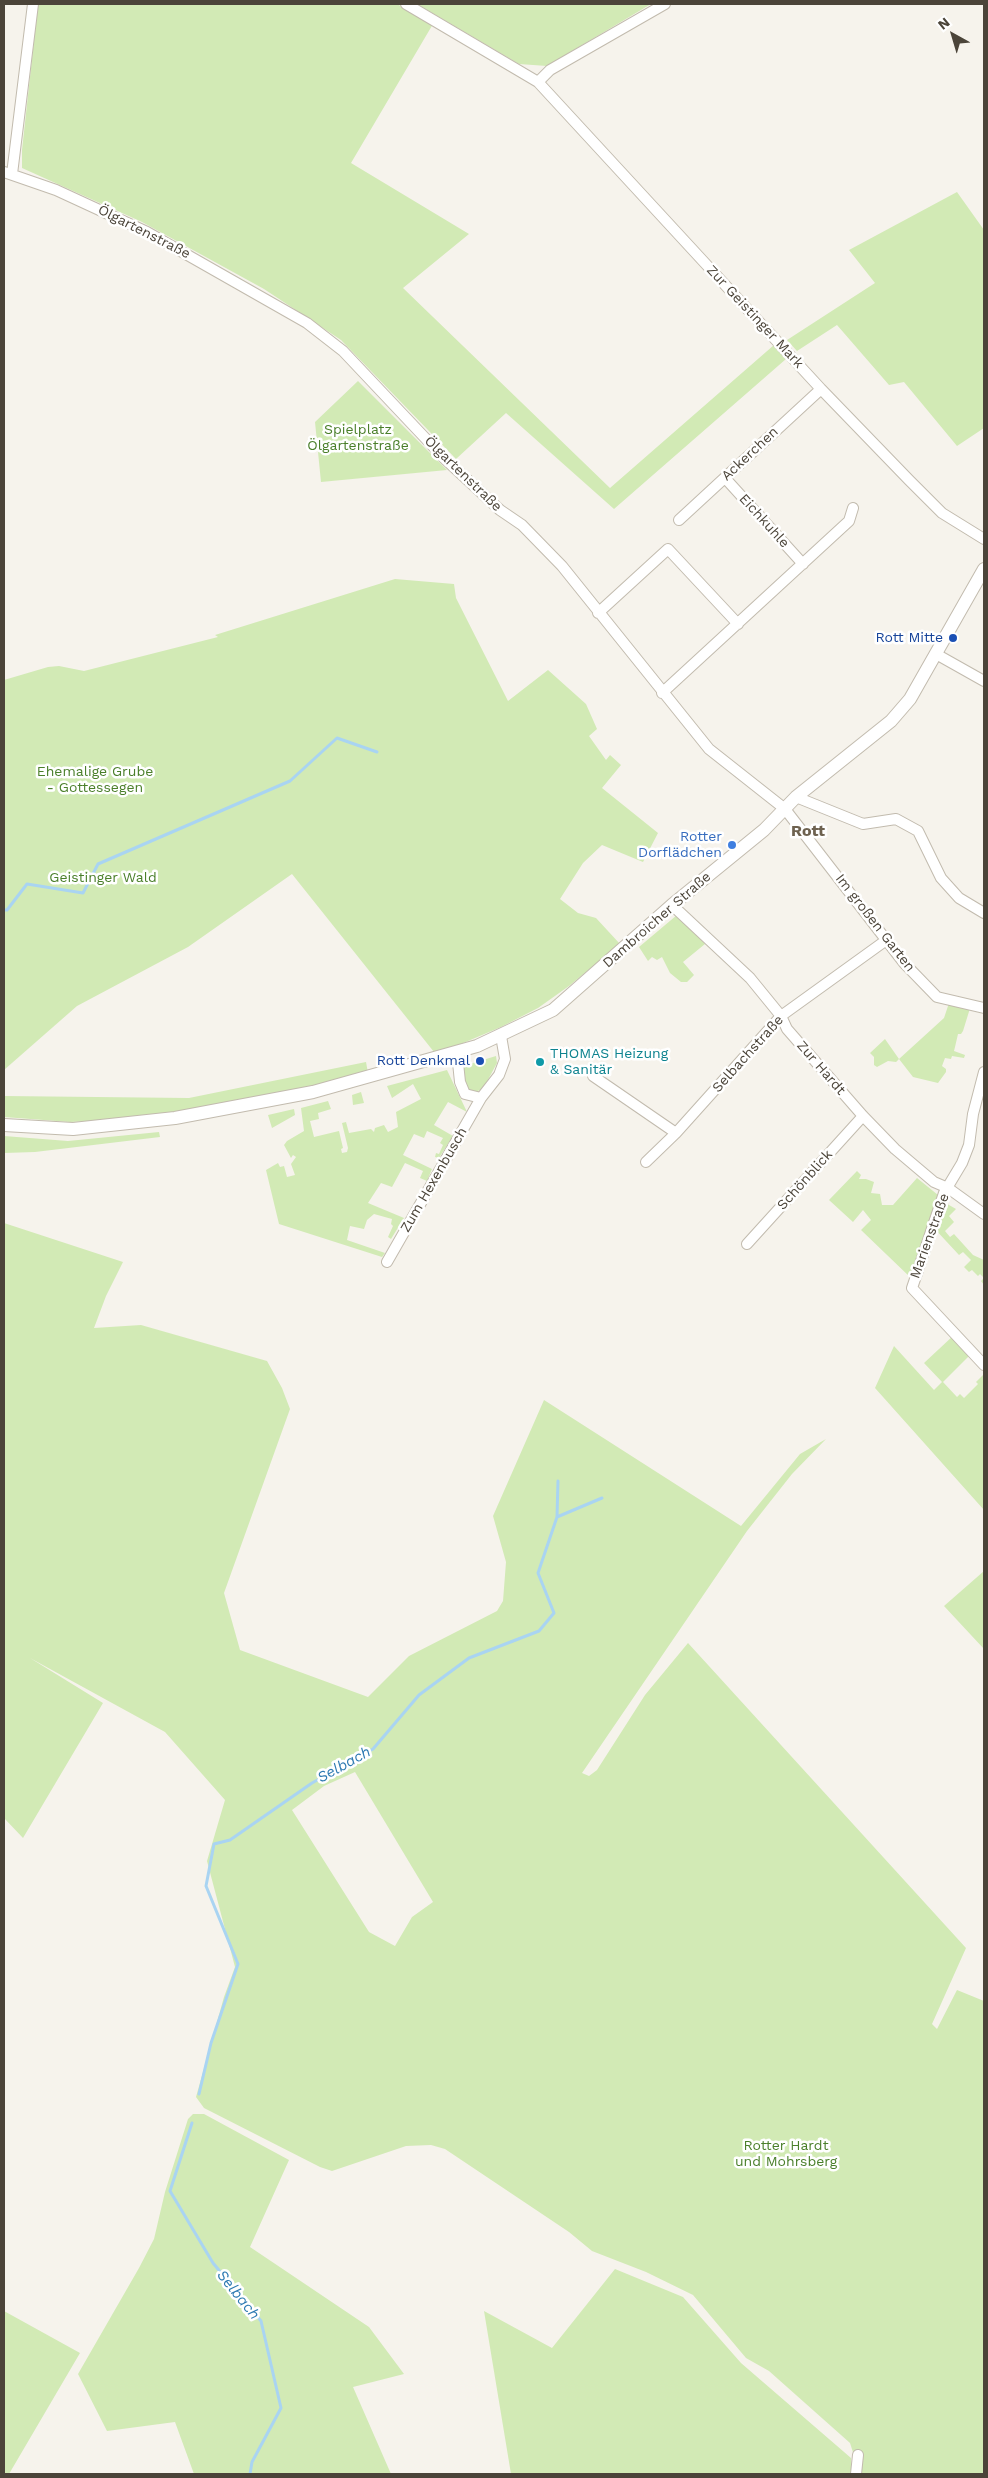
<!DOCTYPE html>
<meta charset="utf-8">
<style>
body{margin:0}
#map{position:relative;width:988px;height:2478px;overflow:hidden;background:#f6f3ec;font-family:"Work Sans",sans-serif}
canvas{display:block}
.frame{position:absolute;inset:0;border:5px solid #4b4439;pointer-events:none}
.north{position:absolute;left:928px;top:10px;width:50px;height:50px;-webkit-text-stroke:4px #fff;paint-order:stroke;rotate:321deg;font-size:14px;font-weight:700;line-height:20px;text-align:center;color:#4b4439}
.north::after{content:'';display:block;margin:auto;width:18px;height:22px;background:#4b4439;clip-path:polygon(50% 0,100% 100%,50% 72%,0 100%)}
</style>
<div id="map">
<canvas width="988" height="2478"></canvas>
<div class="frame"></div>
<div class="north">N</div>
</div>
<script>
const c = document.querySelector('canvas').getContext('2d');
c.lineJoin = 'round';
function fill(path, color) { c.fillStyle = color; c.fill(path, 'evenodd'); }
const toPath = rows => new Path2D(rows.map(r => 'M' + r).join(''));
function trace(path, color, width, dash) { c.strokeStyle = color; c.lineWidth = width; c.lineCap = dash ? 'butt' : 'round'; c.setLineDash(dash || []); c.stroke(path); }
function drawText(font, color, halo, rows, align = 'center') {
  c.font = font + ' "Work Sans",sans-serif'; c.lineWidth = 5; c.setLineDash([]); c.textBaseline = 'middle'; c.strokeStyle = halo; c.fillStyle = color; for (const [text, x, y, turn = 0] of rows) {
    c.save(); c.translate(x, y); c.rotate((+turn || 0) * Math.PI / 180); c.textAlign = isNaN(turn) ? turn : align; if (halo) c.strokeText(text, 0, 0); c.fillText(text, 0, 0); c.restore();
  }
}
const green = toPath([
 [38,4,397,4,433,24,351,163,469,234,403,288,610,488,774,345,786,359,614,509,506,413,456,459,341,340,264,289,142,222,22,168,22,150],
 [417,4,651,4,547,66,519,64],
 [957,192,984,230,984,428,957,446,904,382,889,385,837,325,797,351,787,340,875,283,849,250],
 [358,381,447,470,321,482,315,422],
 [395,579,454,584,456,598,508,701,548,670,586,704,597,729,589,736,606,760,610,755,621,765,602,788,658,833,643,862,602,845,583,863,560,899,578,913,596,918,620,944,569,986,538,1008,501,1027,449,1049,434,1052,292,874,188,947,77,1006,4,1070,4,680,48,667,59,666,84,671,218,637,215,635],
 [677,915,705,944,683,962,694,975,687,982,681,982,670,973,662,957,657,960,652,957,648,961,639,947],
 [950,1000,971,1005,963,1031,961,1034,958,1034,955,1047,954,1051,965,1055,964,1058,952,1056,951,1059,945,1058,942,1066,946,1069,946,1072,938,1083,913,1077,899,1059,896,1062,888,1061,877,1067,874,1065,874,1057,870,1053,885,1039,899,1059,944,1018],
 [496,1056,497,1063,483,1089,475,1092,468,1089,463,1078,463,1066],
 [366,1062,368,1073,293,1093,133,1119,70,1122,4,1117,4,1096,189,1098],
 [447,1070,467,1112,448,1102,434,1125,453,1136,439,1158,435,1157,436,1153,439,1154,443,1145,440,1143,443,1138,427,1131,424,1138,414,1134,403,1155,432,1169,427,1181,420,1178,423,1171,405,1163,392,1187,381,1183,368,1203,404,1218,391,1239,388,1237,393,1226,391,1224,392,1219,374,1214,367,1220,364,1229,350,1226,347,1240,385,1253,382,1257,279,1224,266,1170,278,1163,280,1167,284,1166,287,1177,295,1175,291,1164,296,1157,293,1155,291,1158,284,1145,287,1141,304,1131,301,1108,328,1101,331,1109,318,1113,319,1119,310,1121,314,1137,339,1131,343,1148,341,1149,342,1153,347,1152,348,1148,342,1123,346,1122,349,1133,371,1129,374,1132,375,1128,384,1125,388,1132,398,1127,396,1112,421,1099,413,1084,392,1098,387,1086],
 [361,1092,364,1103,353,1105,352,1095],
 [294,1109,295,1115,272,1128,268,1115],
 [159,1132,160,1137,35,1152,4,1153,4,1136,68,1141],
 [857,1171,861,1175,859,1179,866,1179,874,1182,871,1193,880,1194,882,1205,893,1205,917,1178,938,1195,912,1279,861,1230,871,1220,863,1210,853,1222,829,1200],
 [942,1201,956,1209,949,1216,954,1222,945,1231,950,1237,954,1234,973,1255,984,1260,984,1285,981,1281,984,1278,980,1274,978,1276,972,1270,969,1272,964,1267,971,1260,963,1252,959,1255,933,1227],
 [4,1223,123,1262,106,1296,94,1328,141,1325,267,1361,282,1388,290,1409,224,1593,240,1650,368,1697,409,1656,497,1611,503,1601,506,1562,493,1516,544,1400,741,1526,800,1454,826,1439,792,1474,747,1531,582,1773,589,1776,597,1770,645,1695,688,1643,966,1948,932,2024,937,2029,957,1990,984,2001,984,2474,860,2474,850,2443,769,2371,746,2358,693,2295,646,2272,592,2251,569,2232,445,2149,431,2145,406,2146,332,2171,320,2167,204,2108,196,2097,224,1997,235,1967,207,1861,225,1800,165,1732,30,1658,103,1703,23,1838,4,1818],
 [355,1772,433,1902,412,1917,395,1946,369,1932,292,1810,324,1786],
 [954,1335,972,1353,943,1382,957,1397,960,1394,964,1398,978,1384,976,1382,984,1374,984,1510,875,1388,894,1346,934,1390,942,1382,924,1363],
 [984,1571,984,1649,944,1606],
 [193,2114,204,2114,289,2160,250,2247,369,2327,404,2374,353,2387,391,2474,194,2474,175,2422,107,2431,78,2374,139,2268,154,2239,165,2192,188,2119],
 [615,2269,683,2297,741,2363,851,2458,851,2474,511,2474,484,2311,552,2348],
 [4,2311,80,2353,9,2474,4,2474]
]);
const stream = toPath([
 [4,910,7,910,27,884,83,893,98,864,290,781,337,738,377,752],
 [557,1517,558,1481],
 [199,2094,211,2043,238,1964,206,1886,214,1844,230,1840,312,1783,373,1749,419,1695,469,1658,539,1631,554,1613,538,1573,557,1517,602,1498],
 [192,2123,170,2191,213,2263,261,2321,281,2408,252,2462,250,2474]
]);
const minor = toPath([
 [406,4,538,82,821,389,909,480,942,513,984,539],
 [538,82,550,70,665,4],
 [4,172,56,190,147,232,307,323,343,351,444,458,500,510,522,525,562,566,709,749,785,809,904,963,937,997,984,1008],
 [12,174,33,4],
 [725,478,803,564],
 [679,520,821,389],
 [598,613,668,549,738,624],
 [936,654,984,681],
 [662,693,849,521,853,508],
 [796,797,863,824,896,819,918,831,941,878,959,898,984,913],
 [672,905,750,978,781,1016,787,1029,863,1116,895,1149,934,1182,948,1188,984,1214],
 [457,1053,460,1082,465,1094,481,1098,499,1075,505,1059,501,1036],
 [984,1072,973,1114,969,1145,962,1163,944,1193,912,1288,984,1365],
 [593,1076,676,1133],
 [646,1162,676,1133,781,1016,885,941],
 [747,1244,863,1116],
 [387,1262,481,1098],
 [856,2474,858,2455]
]);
const tertiary = toPath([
 [4,1125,73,1129,175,1118,313,1092,477,1046,553,1010,672,905,764,830,796,797,891,721,910,699,984,569]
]);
const markers = [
 [953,638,5,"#1a4fb4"],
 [732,845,5,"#3f7fe0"],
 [480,1061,5,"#1a4fb4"],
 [540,1062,5,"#0f9aa8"]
];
const streetNames = [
 ["Ölgartenstraße",144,232,27],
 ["Zur Geistinger Mark",755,317,47],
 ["Ackerchen",750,454,-43],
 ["Ölgartenstraße",463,474,44],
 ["Eichkuhle",764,521,48],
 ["Dambroicher Straße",657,920,-41],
 ["Im großen Garten",875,923,52],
 ["Selbachstraße",748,1054,-48],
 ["Zur Hardt",821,1068,49],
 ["Zum Hexenbusch",434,1180,-60],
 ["Schönblick",805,1180,-48],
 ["Marienstraße",930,1236,-70]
];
const parkNames = [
 ["Spielplatz",358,430],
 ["Ölgartenstraße",358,446],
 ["Ehemalige Grube",95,772],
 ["- Gottessegen",95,788],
 ["Geistinger Wald",103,878],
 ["Rotter Hardt",786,2146],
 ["und Mohrsberg",786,2162]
];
const transitNames = [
 ["Rott Mitte",943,638],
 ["Rott Denkmal",470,1061]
];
const shopNames = [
 ["Rotter",722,837],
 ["Dorflädchen",722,853]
];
const cultureNames = [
 ["THOMAS Heizung",550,1054],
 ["& Sanitär",550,1070]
];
const waterNames = [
 ["Selbach",344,1765,-29],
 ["Selbach",238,2295,51]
];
const quarterNames = [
 ["Rott",808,831]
];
fill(green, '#d2eab5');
trace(stream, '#a9d4f2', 3);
trace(minor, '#c2bbae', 12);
trace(tertiary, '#c2bbae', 14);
trace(minor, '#fff', 10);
trace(tertiary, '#fff', 12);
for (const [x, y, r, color] of markers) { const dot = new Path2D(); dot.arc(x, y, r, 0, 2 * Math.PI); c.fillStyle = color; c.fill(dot); trace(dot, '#fff', 2); }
drawText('14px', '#4b4439', '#fff', streetNames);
drawText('14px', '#4a7f2a', '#fff', parkNames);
drawText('14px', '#164399', '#fff', transitNames, 'right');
drawText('14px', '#366cbe', '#fff', shopNames, 'right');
drawText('14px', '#0d838f', '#fff', cultureNames, 'left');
drawText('italic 15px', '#2e7ab2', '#fff', waterNames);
drawText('bold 16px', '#6e6250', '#fff', quarterNames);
</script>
